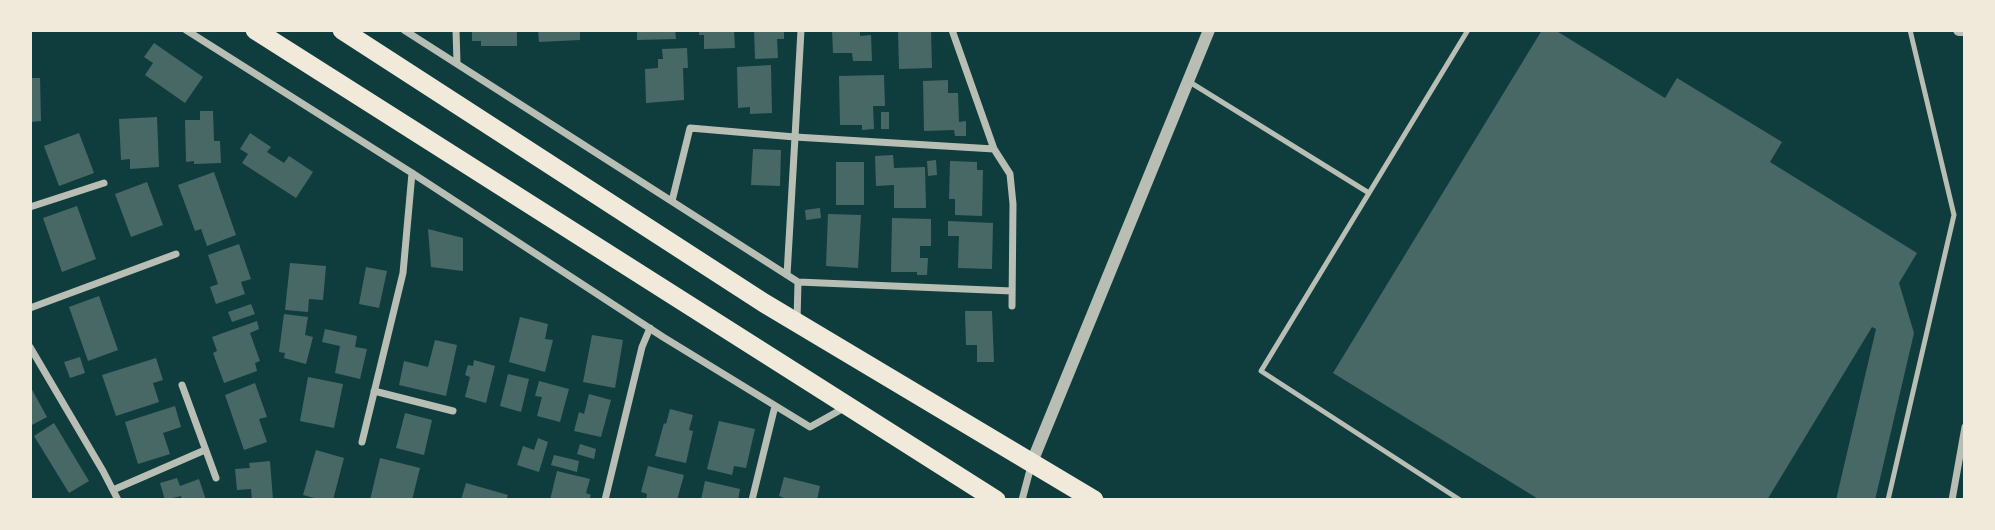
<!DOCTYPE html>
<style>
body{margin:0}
#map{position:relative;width:1995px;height:530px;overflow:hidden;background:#0f3d3e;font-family:Lora,serif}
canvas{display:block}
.frame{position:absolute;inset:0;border:32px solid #f1e9da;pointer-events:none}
</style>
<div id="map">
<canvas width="1995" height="530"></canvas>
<div class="frame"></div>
</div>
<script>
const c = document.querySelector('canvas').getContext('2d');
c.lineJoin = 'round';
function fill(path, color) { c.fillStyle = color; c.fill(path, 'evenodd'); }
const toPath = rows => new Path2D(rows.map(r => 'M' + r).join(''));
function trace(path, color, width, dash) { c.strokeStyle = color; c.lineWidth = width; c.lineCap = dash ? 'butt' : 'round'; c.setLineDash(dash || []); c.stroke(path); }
const building = toPath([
 [472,30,517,30,517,46,481,46,481,41,472,41],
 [538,30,580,30,580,40,539,42],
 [637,30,675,30,676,39,637,40],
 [699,30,734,30,735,48,704,49,704,35,699,35],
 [754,30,784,30,784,39,777,39,778,58,755,59],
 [832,30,860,30,860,36,871,35,872,61,853,61,852,53,833,53],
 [898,30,931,30,932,68,899,69],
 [1542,30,1555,30,1665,98,1677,78,1782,142,1770,162,1917,253,1899,283,1914,333,1875,500,1836,500,1876,329,1872,327,1767,500,1540,500,1333,373],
 [154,43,203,77,185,103,145,75,153,63,144,57],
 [687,48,688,68,683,68,684,100,646,103,645,69,658,68,658,59,663,59,662,49],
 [771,65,772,113,750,114,750,107,738,108,737,67],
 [884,75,885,106,873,106,874,129,862,130,862,125,840,125,839,76],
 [30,78,40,78,41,121,30,122],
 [948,80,948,93,958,93,959,122,966,121,966,136,955,136,954,130,924,131,923,81],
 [200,111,213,111,214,141,220,141,221,163,194,164,194,161,186,162,185,120,200,120],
 [881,112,889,112,889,129,881,129],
 [157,117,159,167,130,169,130,159,121,160,119,119],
 [79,133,94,173,59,186,44,146],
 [250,133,271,147,267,152,284,163,289,156,313,172,296,198,242,163,248,154,240,149],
 [753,149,781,150,780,186,751,185],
 [893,155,894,168,925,167,926,208,894,208,894,185,876,186,875,156],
 [936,160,937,175,928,176,927,161],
 [950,161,977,162,977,170,983,170,982,216,955,215,955,199,949,199],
 [836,162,864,162,864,205,836,205],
 [214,172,236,235,207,246,201,229,195,231,178,185],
 [147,182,163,225,131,237,115,194],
 [77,206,96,259,62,272,43,218],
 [820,208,821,218,806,220,805,210],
 [828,214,861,215,858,268,826,266],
 [892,218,931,219,931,246,920,246,920,258,928,258,927,275,917,275,917,272,891,272],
 [948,221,993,223,992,269,958,268,959,236,948,236],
 [428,229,463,238,463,271,431,267],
 [239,244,251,279,241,282,245,294,216,304,210,287,218,284,208,255],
 [290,263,326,266,323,300,309,299,308,312,285,310],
 [366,267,387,271,379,308,359,304],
 [99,296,118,350,88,361,69,307],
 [251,304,255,314,232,322,228,312],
 [965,311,992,311,994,362,977,362,977,345,966,345],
 [284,314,308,317,305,335,313,337,306,364,284,358,285,353,279,352],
 [520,317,548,324,545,339,553,340,545,372,509,362],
 [257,321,259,329,250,333,260,361,255,363,257,371,224,383,213,353,217,351,212,337],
 [325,329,357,336,355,347,367,349,360,379,335,373,340,346,322,342],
 [592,335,623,340,615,388,583,382],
 [435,340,457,345,446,396,399,385,404,361,428,367],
 [80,357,85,373,70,378,64,362],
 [156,358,163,380,153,383,159,402,116,416,102,375],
 [474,360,495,366,486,403,465,397,470,377,465,375,468,365,473,366],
 [508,374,529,379,521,412,500,406],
 [308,377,343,384,334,428,300,421],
 [539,381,569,389,560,422,537,416,542,397,535,396],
 [255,383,267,417,259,419,267,442,244,450,225,395],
 [30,386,47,417,30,426],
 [589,394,611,400,601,437,574,431,579,412,584,414],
 [175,406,181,427,163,433,170,454,138,464,125,422],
 [670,409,693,415,689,430,693,431,686,463,655,456,664,423,666,424],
 [405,413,432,420,424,455,396,448],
 [719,421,755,429,746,468,734,466,732,475,707,469],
 [54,423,89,481,69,493,34,436],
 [538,438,548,442,539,472,517,465,523,446,534,450],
 [580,444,596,449,594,459,577,454],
 [316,450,344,458,333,500,322,500,303,495],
 [554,455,579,461,577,472,551,465],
 [380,458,420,468,412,500,370,500],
 [270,461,273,500,252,500,251,489,237,490,235,469,250,468,249,463],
 [648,466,684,475,677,500,646,500,647,494,641,492],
 [557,471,590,479,586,493,591,495,589,500,550,500],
 [784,477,820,486,817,500,786,500,787,499,779,496],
 [177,478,180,486,199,479,206,500,182,500,181,496,165,500,160,483],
 [705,481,740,489,738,500,701,500],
 [466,483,508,495,506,500,461,500]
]);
const service = toPath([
 [1188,81,1369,193],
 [1460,500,1261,371,1468,30],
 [1888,500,1954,215,1910,30]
]);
const minor = toPath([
 [186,30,412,173,663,337,810,427,844,408],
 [404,30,798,282,797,321],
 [456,30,457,63],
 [801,30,795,137,994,149],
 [952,30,994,149,1010,174,1013,204,1012,306],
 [672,201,690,128,795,137,787,275],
 [30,207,104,183],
 [798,282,1012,291],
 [30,308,176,254],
 [30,347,103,471,118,500],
 [182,385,216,478],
 [374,391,453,411],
 [362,442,403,273,412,173],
 [113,490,205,450],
 [605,500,642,347,650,328],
 [752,500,775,406],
 [1022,500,1031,466],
 [1952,500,1965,427]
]);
const tertiary = toPath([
 [1959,30,1965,30],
 [1032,462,1209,30]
]);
const trunk = toPath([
 [255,30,996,500],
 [342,30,764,303,1094,500]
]);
fill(building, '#486865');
trace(service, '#b8beb3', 5);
trace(minor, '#b8beb3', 7);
trace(tertiary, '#b8beb3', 12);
trace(trunk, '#f1e9da', 19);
</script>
